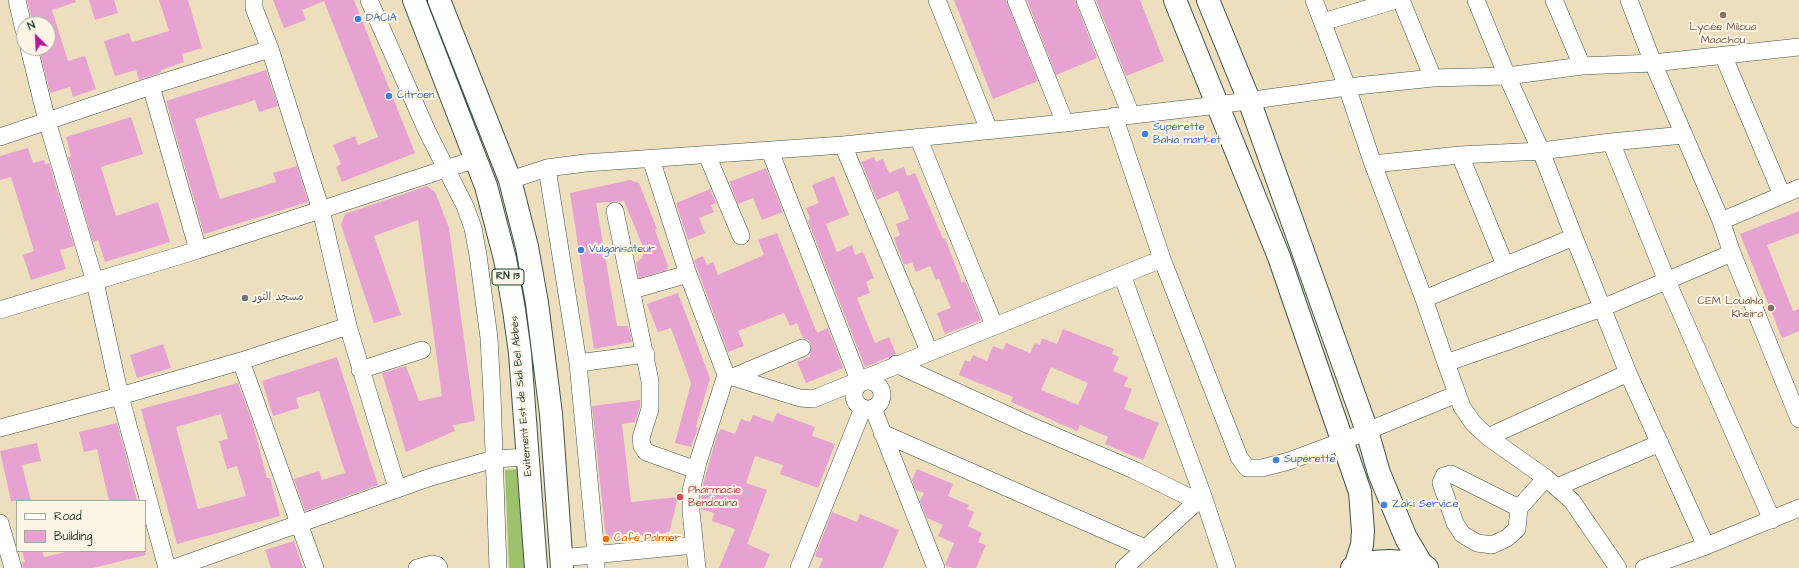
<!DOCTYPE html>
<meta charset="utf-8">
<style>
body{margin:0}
#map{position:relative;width:1799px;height:568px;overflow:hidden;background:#eddfbd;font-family:"Architects Daughter",sans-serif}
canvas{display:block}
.legend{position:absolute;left:16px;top:500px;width:130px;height:52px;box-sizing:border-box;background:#fcf5e5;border:1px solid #a4ab9e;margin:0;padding:5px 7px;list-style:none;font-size:12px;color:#1f3d34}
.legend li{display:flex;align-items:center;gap:8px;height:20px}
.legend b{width:20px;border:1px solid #a4ab9e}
.north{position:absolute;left:16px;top:16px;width:40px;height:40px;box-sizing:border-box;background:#fcf5e5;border:1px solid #a4ab9e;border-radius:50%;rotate:336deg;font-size:11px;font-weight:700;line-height:16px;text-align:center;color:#1f3d34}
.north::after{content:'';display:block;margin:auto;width:14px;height:18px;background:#b5179e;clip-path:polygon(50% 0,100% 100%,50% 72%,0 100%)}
</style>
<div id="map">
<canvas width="1799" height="568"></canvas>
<ul class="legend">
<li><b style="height:5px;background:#fff"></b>Road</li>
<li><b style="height:11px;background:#e6a3d1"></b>Building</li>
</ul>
<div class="north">N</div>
</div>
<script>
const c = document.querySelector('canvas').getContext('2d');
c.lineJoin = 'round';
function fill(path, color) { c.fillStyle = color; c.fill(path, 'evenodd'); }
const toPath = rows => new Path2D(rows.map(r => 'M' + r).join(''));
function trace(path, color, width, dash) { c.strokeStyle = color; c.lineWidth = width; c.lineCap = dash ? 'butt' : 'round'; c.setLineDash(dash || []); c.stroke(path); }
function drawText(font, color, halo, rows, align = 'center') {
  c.font = font + ' "Architects Daughter","Playpen Sans Arabic",sans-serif'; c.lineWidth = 4; c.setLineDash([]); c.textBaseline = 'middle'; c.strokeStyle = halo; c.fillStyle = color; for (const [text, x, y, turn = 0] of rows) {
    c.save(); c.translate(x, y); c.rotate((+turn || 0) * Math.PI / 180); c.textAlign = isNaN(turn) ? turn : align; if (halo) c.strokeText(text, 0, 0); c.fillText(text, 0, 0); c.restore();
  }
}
const green = toPath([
 [518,469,526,568,509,568,505,470]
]);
const building = toPath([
 [27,0,75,0,76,2,52,10,68,61,85,56,96,89,73,97,70,87,50,93,39,48,48,48,48,24,33,24],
 [89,0,114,0,118,13,95,20],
 [159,0,188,0,202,48,182,54,184,62,161,70,161,72,139,80,136,70,115,76,104,41,129,33,132,42,169,31],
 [273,0,354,0,415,153,342,182,336,167,341,164,333,145,355,136,358,145,378,137,324,1,302,10,306,20,284,28],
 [954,0,1006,0,1038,81,993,99],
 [1027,0,1075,0,1097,58,1056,75],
 [1096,0,1140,0,1164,61,1126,76],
 [266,70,278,106,259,112,255,100,195,119,220,199,276,182,273,173,297,166,308,202,204,234,166,101],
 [131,117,143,154,101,167,116,216,158,202,170,242,105,262,98,240,93,242,68,157,71,156,66,137],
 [28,148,33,163,44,160,45,164,49,163,74,246,60,250,66,269,31,280,23,255,34,251,11,177,0,180,0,156],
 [874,157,876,162,883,159,889,173,904,167,907,176,915,173,943,239,945,238,962,283,965,281,981,320,945,334,937,313,951,308,939,279,936,280,930,266,916,272,912,262,904,265,894,238,900,235,896,224,909,219,898,191,877,200,861,162],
 [766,168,783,212,762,220,753,198,738,204,729,182],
 [834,176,849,215,826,224,837,252,852,245,855,255,863,252,874,278,866,282,870,293,857,298,875,343,889,337,896,354,865,367,808,221,810,219,806,208,819,203,812,185],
 [630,180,639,183,657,229,655,230,668,266,667,270,639,278,636,263,642,258,644,249,624,201,596,203,617,326,628,326,632,342,594,349,570,193],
 [427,186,435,192,449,228,475,421,453,425,455,431,406,452,382,373,406,366,419,401,442,396,418,220,374,236,401,315,374,323,341,225,345,214],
 [710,189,716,203,711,205,714,212,699,218,705,233,688,240,676,203],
 [1799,211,1799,233,1767,245,1793,311,1799,309,1799,331,1782,338,1740,234],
 [777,233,817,333,828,328,843,368,806,383,797,362,810,357,811,344,808,340,803,338,797,323,790,326,784,313,738,331,744,346,728,352,694,260,703,256,707,265,713,262,718,275,764,255,758,240],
 [678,293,710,378,696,427,698,428,691,447,675,443,691,383,671,328,658,332,647,304],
 [1063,329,1114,349,1112,354,1119,357,1113,371,1128,377,1124,386,1132,389,1124,409,1159,423,1143,460,1105,444,1108,437,1080,425,1077,431,1011,402,1013,397,959,375,965,360,970,362,973,355,987,361,993,346,1003,350,1006,343,1030,353,1035,343,1040,345,1042,338,1057,344],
 [1051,367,1088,383,1078,405,1041,390],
 [163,344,171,368,137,378,130,355],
 [337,357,378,485,305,511,294,479,319,471,322,480,345,473,319,391,296,398,299,408,273,416,262,381],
 [238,383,252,421,267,478,270,478,280,516,177,544,141,409],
 [221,414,228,439,219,441,227,469,237,466,246,496,198,509,176,427],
 [640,400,640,407,635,422,622,424,631,502,678,497,669,533,606,539,592,406],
 [777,413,815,427,812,436,835,444,818,488,780,474,783,465,755,456,746,483,767,490,747,544,770,554,764,568,719,568,735,529,712,521,714,513,701,509,701,492,717,435,721,429,735,434,741,419,750,422,753,415,773,422],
 [117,423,126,456,137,501,109,501,97,449,84,452,79,432],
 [37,443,41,461,22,465,31,501,11,501,0,451],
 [917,469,953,484,948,496,969,505,967,509,974,512,968,526,982,533,978,542,986,545,976,568,953,568,945,565,954,543,938,536,943,525,927,518,920,501,924,493,916,490,912,480],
 [832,512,857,522,860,514,899,530,883,568,819,568,823,559,815,556],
 [294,541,303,568,271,568,265,550],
 [22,551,42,551,44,557,70,551,145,551,146,555,93,568,23,568,22,562,25,562]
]);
const minor = toPath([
 [17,0,24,30],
 [254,0,254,8,270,49,321,210,348,326,397,488],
 [369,0,427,131,465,206,473,228,478,255,489,338,492,394,498,568],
 [937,0,989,130],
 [1016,0,1065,123],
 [1085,0,1131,115],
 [1314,0,1347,87,1373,164,1424,299,1446,363,1462,407,1473,423,1488,437,1546,478,1572,501,1618,568],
 [1401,0,1433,78],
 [1476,0,1507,76,1541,151,1574,237,1628,373,1706,546],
 [1554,0,1582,66],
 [1629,0,1653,63,1721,221,1732,253,1799,419],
 [1323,22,1396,0],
 [29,48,47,121,95,282,120,396,167,568],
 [1723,55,1782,195],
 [151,86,198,250],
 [1114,116,1162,259,1239,457,1247,468,1262,468,1289,461,1343,441,1457,394],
 [0,137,151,86,270,49],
 [918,137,994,325],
 [1611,142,1667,281,1772,520],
 [843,145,929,351],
 [770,151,860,383],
 [707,155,741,236],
 [1460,155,1505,265],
 [651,159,688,274,726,375,698,462,691,491,691,511,697,568],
 [1373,164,1460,155,1541,151,1611,142,1684,135],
 [547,168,578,363,596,554,596,568],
 [510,180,547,168,585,163,843,145,1065,123,1218,105,1347,87,1433,78,1507,76,1582,66,1653,63,1799,47],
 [615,211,650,381,650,409,641,438,642,446,646,452,696,470],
 [1721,221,1799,188],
 [1122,275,1203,496,1227,568],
 [632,290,688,274],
 [1424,299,1574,237],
 [0,310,198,250,476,159],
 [241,361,315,568],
 [578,363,646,354],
 [1446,363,1602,308,1732,253],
 [896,364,1029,425,1134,470,1197,501],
 [360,370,422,350],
 [726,375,800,398,813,399,1162,259],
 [733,377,802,348],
 '854 395a14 14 0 1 1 28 0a14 14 0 1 1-28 0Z',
 [873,408,936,568],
 [0,428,120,396,241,361,348,326],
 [882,433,1145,548],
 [1488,437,1628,373],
 [1557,487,1660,443],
 [1519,508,1451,474,1444,476,1441,483,1455,523,1462,534,1477,543,1492,545,1507,538,1517,529,1519,508,1546,478],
 [0,523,13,568],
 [562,558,694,545],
 [174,568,431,477,494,459,527,457],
 [417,568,432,564,437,565,439,568],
 [799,568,863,408],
 [1124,568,1203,496],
 [1644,568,1706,546,1799,508]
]);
const major = toPath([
 [1175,0,1279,257,1360,492,1363,531,1362,545,1355,567],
 [1208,0,1249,100,1367,431,1379,473,1406,538,1421,563],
 [1352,568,1372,562,1389,561,1421,563,1427,568]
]);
const highway = toPath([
 [414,0,486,186,505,259,514,310,520,353,536,568],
 [439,0,510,180,527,247,537,303,551,414,562,568]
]);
const markers = [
 [1723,15,4,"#8d6e63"],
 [358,19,4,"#3f7fe0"],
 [389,96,4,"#3f7fe0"],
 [1145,134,4,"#3f7fe0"],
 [581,250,4,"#3f7fe0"],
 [245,298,4,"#6b7280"],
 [1771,308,4,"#8d6e63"],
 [1276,460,4,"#3f7fe0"],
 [680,497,4,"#e0444e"],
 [1384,505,4,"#3f7fe0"],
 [606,539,4,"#e8710a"]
];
const shields = [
 [508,277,32]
];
const shieldNames = [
 ["RN 13",508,277]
];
const shopNames = [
 ["DACIA",366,19],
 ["Citroen",397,96],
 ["Supérette",1153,128],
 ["Bahia market",1153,141],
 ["Vulganisateur",589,250],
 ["Supérette",1284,460],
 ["Zaki Service",1392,505]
];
const educationNames = [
 ["Lycée Miloua",1723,28],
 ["Maachou",1723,41],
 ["CEM Louahla",1763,302,"right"],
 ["Kheira",1763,315,"right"]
];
const worshipNames = [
 ["مسجد النور",253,298]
];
const streetNames = [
 ["Evitement Est de Sidi Bel Abbès",522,396,-95]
];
const healthNames = [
 ["Pharmacie",688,491],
 ["Bendouina",688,504]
];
const foodNames = [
 ["Café Palmier",614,539]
];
fill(green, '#9ec16b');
fill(building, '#e6a3d1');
trace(minor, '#3e5549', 18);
trace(major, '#3e5549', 24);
trace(highway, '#3e5549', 24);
trace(minor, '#fff', 17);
trace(major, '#fff', 22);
trace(highway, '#fff', 22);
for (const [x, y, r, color] of markers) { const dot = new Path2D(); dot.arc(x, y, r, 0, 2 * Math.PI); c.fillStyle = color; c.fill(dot); trace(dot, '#fcf5e5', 1.5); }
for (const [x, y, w] of shields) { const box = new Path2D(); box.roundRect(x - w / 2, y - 8, w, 16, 3); c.fillStyle = '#fcf5e5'; c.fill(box); trace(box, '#1f3d34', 1); }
drawText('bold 10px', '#1f3d34', null, shieldNames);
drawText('11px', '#366cbe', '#fcf5e5', shopNames, 'left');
drawText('11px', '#785e54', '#fcf5e5', educationNames);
drawText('11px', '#5b616d', '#fcf5e5', worshipNames, 'left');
drawText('11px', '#1f3d34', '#fcf5e5', streetNames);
drawText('11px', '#be3a42', '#fcf5e5', healthNames, 'left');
drawText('11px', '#c56008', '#fcf5e5', foodNames, 'left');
</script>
